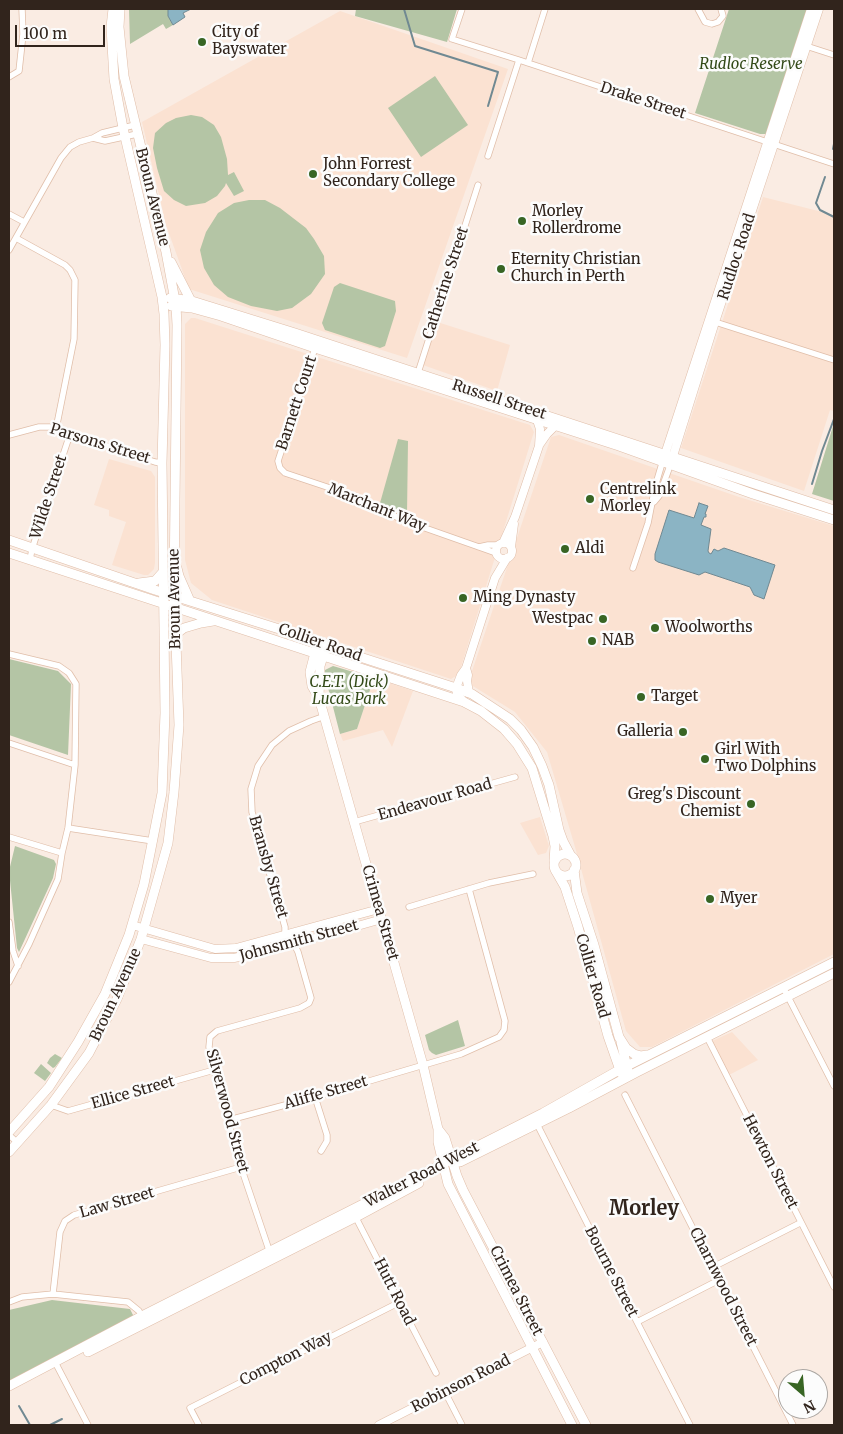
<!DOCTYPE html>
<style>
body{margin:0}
#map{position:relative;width:843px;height:1434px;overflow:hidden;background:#faece3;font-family:Merriweather,serif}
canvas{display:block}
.frame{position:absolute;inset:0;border:10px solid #31241c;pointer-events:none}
.north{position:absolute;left:778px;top:1369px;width:50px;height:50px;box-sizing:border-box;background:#fcfcfc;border:1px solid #aba6a2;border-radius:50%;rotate:153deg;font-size:14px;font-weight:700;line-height:20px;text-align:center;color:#31241c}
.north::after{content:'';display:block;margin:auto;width:18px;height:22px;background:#386524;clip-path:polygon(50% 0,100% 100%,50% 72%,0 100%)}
.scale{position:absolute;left:15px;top:25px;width:90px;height:22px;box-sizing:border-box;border:2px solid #31241c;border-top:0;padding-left:6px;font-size:15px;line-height:18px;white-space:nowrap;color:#31241c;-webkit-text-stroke:4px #fcfcfc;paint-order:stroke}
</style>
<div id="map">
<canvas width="843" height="1434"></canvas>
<div class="frame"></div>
<div class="north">N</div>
<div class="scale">100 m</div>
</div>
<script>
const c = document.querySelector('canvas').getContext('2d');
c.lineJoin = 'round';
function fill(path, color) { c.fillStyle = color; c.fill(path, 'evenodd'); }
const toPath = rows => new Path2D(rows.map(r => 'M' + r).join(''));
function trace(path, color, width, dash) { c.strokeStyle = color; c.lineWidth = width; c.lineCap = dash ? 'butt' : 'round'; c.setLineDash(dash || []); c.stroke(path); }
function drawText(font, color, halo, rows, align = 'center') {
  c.font = font + ' Merriweather,serif'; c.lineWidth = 5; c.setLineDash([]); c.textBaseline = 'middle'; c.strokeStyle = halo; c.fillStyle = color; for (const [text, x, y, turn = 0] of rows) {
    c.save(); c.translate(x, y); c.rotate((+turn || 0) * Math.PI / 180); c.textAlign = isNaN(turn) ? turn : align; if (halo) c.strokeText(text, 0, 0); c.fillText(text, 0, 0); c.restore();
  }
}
const built = toPath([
 [340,11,508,69,407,358,189,289,166,225,142,122],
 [763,197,834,215,834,411,830,410,804,491,681,448],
 [191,318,195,318,530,425,534,432,532,438,461,667,456,676,451,679,212,600,191,583,185,560,185,324],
 [434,321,510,345,497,391,420,364],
 [559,435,739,497,834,526,834,954,652,1047,640,1047,626,1031,575,847,547,752,515,712,468,683,551,437],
 [109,459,151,471,155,477,155,563,154,569,148,575,144,575,112,565,126,522,109,516,109,510,94,505],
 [374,678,413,691,392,747,383,730,343,741,340,734,357,729],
 [540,817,549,846,546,853,538,855,520,823],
 [732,1032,758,1060,727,1076,710,1042]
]);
const green = toPath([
 [129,9,168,9,168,16,173,25,166,29,163,24,130,44],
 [356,9,457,9,447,42,355,16],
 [729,9,810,9,767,134,760,134,695,113],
 [435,76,468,125,421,157,388,108],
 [191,115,202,117,214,125,221,137,227,159,228,175,234,172,244,191,234,196,226,183,225,186,217,196,205,203,186,206,174,200,164,191,157,168,153,148,155,133,166,123,176,118],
 [249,200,265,200,280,208,306,228,314,239,324,256,325,274,311,294,292,308,277,311,251,306,228,297,214,285,204,268,200,250,206,232,218,213,234,203],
 [340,283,395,301,396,311,385,346,380,348,325,330,322,323,334,287],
 [834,423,834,501,812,494],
 [398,439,408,441,407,514,380,503],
 [9,659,58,671,71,684,68,755,9,735],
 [333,666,374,678,357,729,340,734,325,676,325,670],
 [15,846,54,860,56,864,53,878,19,952,17,948,9,871],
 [458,1020,465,1046,436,1055,432,1053,429,1050,425,1035],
 [55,1054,62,1058,55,1067,53,1068,47,1063,50,1058],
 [41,1064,51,1073,45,1081,34,1073],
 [52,1300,130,1309,135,1319,9,1381,9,1310]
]);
const water = toPath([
 [168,9,191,9,183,13,185,17,173,25,168,16,168,9],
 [699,503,708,506,705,514,706,514,706,517,704,517,701,525,711,529,708,551,709,553,711,554,714,549,718,551,724,548,775,565,764,599,754,595,750,587,705,572,699,575,658,562,655,560,655,554,669,510,694,518,699,503]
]);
const stream = toPath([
 [404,9,415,46,498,72,488,106],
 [833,149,834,144],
 [825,177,816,203,820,210,834,217],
 [812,484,822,451,834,419],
 [19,1406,30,1425],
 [50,1425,62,1419]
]);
const street = toPath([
 [462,9,452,39,519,60,834,164],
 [698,9,705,22,712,24,718,22,723,16,721,9],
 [803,45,834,55],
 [528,63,545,9],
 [9,77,19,71,23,34,22,9],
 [93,138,105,141,137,134],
 [488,156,519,60],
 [9,214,24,222],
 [16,238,65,265,70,270,75,280,74,339,56,429],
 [9,250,61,158,70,147,79,142,93,138,102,133,135,125],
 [712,321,834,360],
 [316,345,278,461,280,468,285,473,330,488,408,522,496,553],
 [417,376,478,185],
 [9,435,39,427,50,427,155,462,162,463],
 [654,502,659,496,671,463],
 [479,547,488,545,498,545],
 [30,560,32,549,70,434],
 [633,568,648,523,655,487,663,460],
 [9,654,59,666,69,673,76,684,75,765,68,828,62,853,58,879,29,944,9,982],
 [9,743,75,765],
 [354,822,515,777],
 [68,828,153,841],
 [9,837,62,853],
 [409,907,489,883,533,874],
 [9,922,13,951,18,966],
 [285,934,285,927,252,812,251,789,258,766,272,745,289,731,311,721,325,716],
 [783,987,834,1086],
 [707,1037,834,1287],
 [625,1095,793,1425],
 [315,1097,327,1135,327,1141,321,1151],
 [51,1105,68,1111,214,1070],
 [229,1120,315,1097,461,1054,499,1037,504,1030,505,1021,469,889],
 [536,1122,637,1322,690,1425],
 [9,1135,18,1143],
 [354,1214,436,1373],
 [270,1253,241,1167,214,1070,209,1047,210,1037,217,1031,300,1008,309,1003,311,998,298,952,294,944],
 [713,1267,800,1223],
 [53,1294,60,1232,65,1221,74,1215,241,1167],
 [9,1302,22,1297,53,1294,128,1302,139,1311,143,1318],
 [637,1322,719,1280],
 [55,1362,88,1425],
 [445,1392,462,1425],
 [199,1425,190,1408,400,1302]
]);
const secondary = toPath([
 [540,444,547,434,555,426],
 [665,454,811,9],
 [673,456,715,322,819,9],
 [503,543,515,517,539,446,540,429,537,420],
 '496 551a8 8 0 1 1 16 0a8 8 0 1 1-16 0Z',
 [511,547,514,524],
 [466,668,468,675,467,681,469,693],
 [464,702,457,694,456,688,461,675,466,668,495,578,507,558],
 [132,925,215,949,236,948,379,909],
 [141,939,211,958,234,958,294,944,382,919],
 [379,1425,543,1342]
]);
const primary = toPath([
 [171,262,191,301],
 [170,298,192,301,295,333,834,510],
 [171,306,192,308,221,316,315,348,619,446,753,494,834,520],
 [9,540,155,590,327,644,360,657,456,688,472,694,510,719,521,730,533,747,542,766,549,785,559,830,563,841,571,856],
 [9,553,464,702,481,711,504,729,517,744,532,768,553,836,555,846,554,861],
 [177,568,179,576,190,601],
 [139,583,155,581,163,572],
 [176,634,184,628,201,623,213,621],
 [327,644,320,666,319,698,423,1065,438,1129,438,1142,448,1184,572,1425],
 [316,649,310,672,312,686,319,698],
 '554 865a11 11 0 1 1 22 0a11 11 0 1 1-22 0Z',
 [574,870,577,893,594,945,619,1037,626,1048,634,1054,641,1056,647,1055],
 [557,873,565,887,578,927,608,1036,621,1073],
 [621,1042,628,1071],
 [438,1129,445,1138,457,1176,463,1190,586,1425],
 [9,1132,49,1087,78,1042,105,994,129,935,144,884,162,793,165,713,162,463,165,345,164,314,162,297,123,128,114,79,111,27,113,9],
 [9,1152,51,1105,89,1053,117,999,141,939,168,843,174,792,179,725,174,588,177,325,176,306,166,252,124,76,119,27,120,9],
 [460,1162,569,1108,637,1072,834,973],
 [88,1352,356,1217,419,1183],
 [9,1386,142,1316,543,1113,619,1070,834,962]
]);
const markers = [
 [202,42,5,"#386524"],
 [313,174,5,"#386524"],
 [522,221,5,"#386524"],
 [501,269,5,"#386524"],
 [590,499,5,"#386524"],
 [565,549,5,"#386524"],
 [463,598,5,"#386524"],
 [603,619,5,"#386524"],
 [655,628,5,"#386524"],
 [592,641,5,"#386524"],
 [641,697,5,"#386524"],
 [683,732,5,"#386524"],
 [705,759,5,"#386524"],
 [751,804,5,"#386524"],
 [710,899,5,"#386524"]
];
const poiNames = [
 ["City of",212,33],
 ["Bayswater",212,50],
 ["John Forrest",323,165],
 ["Secondary College",323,182],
 ["Morley",532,212],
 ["Rollerdrome",532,229],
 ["Eternity Christian",511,260],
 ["Church in Perth",511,277],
 ["Centrelink",600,490],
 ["Morley",600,507],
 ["Aldi",575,549],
 ["Ming Dynasty",473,598],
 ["Westpac",593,619,"right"],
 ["Woolworths",665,628],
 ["NAB",602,641],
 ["Target",651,697],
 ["Galleria",673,732,"right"],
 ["Girl With",715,750],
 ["Two Dolphins",715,767],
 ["Greg's Discount",741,795,"right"],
 ["Chemist",741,812,"right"],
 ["Myer",720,899]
];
const parkNames = [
 ["Rudloc Reserve",751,65],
 ["C.E.T. (Dick)",349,683],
 ["Lucas Park",349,700]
];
const streetNames = [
 ["Drake Street",643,101,18],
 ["Broun Avenue",152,197,76],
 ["Rudloc Road",737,257,-72],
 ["Catherine Street",446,283,-72],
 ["Russell Street",499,400,18],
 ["Barnett Court",297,403,-72],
 ["Parsons Street",100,444,17],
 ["Wilde Street",49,497,-72],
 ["Marchant Way",377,508,22],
 ["Broun Avenue",175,599,-91],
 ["Collier Road",320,643,19],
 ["Endeavour Road",435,800,-16],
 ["Bransby Street",268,867,74],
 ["Crimea Street",380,913,74],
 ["Johnsmith Street",299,941,-15],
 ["Collier Road",592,976,74],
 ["Broun Avenue",116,995,-65],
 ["Ellice Street",133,1093,-16],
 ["Aliffe Street",326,1093,-16],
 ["Silverwood Street",227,1111,75],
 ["Hewton Street",770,1162,63],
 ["Walter Road West",422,1175,-27],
 ["Law Street",117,1203,-16],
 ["Bourne Street",611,1272,63],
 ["Charnwood Street",723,1287,63],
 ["Crimea Street",516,1291,63],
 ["Hutt Road",394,1292,63],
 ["Compton Way",286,1359,-27],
 ["Robinson Road",461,1384,-27]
];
const districtNames = [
 ["Morley",644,1209]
];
fill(built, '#fbe2d2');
fill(green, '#b4c5a5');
fill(water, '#8bb4c4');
trace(water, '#708992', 1);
trace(stream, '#708992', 2);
trace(street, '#e0bea9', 7);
trace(secondary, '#e0bea9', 9);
trace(primary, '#e0bea9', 10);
trace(street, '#fff', 5.5);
trace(secondary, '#fff', 8);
trace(primary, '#fff', 9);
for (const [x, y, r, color] of markers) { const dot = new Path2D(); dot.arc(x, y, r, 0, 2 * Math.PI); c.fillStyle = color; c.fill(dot); trace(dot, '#fcfcfc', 2); }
drawText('15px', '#31241c', '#fcfcfc', poiNames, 'left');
drawText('italic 15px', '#334a18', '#fcfcfc', parkNames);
drawText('15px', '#31241c', '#fcfcfc', streetNames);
drawText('bold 20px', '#31241c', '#fcfcfc', districtNames);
</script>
